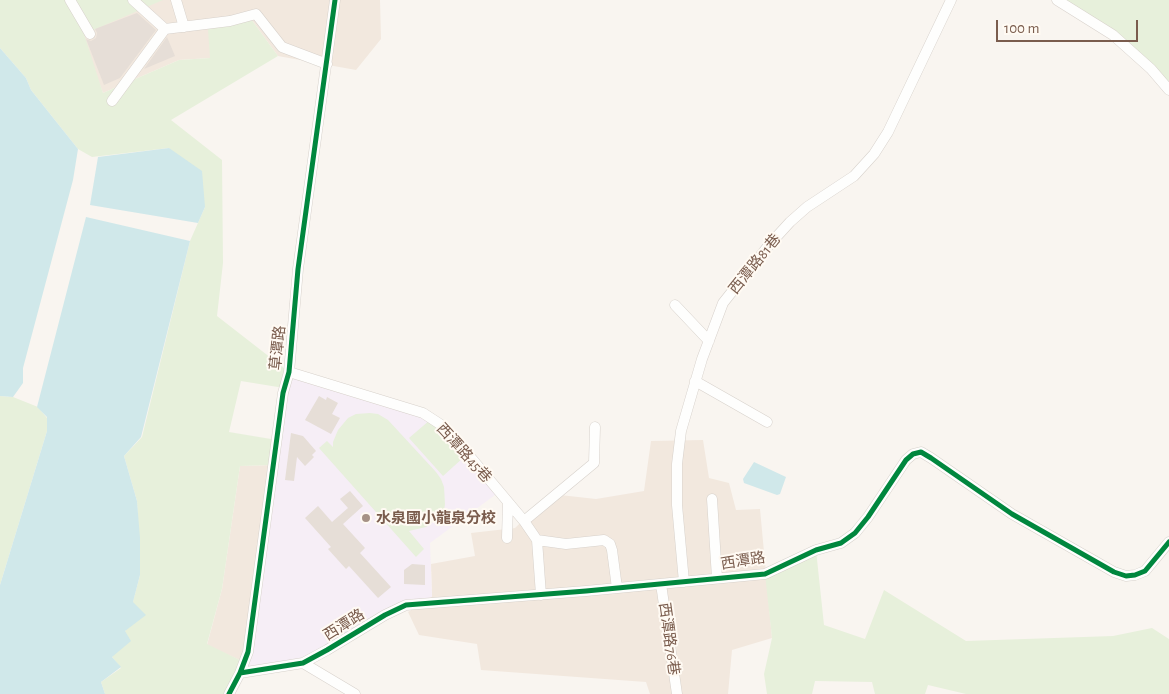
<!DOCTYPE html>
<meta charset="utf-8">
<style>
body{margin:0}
#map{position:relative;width:1169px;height:694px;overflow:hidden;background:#f9f5f0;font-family:"Alegreya Sans",sans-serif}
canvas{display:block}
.scale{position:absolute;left:996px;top:20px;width:142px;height:22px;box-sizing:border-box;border:2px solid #7a5c4d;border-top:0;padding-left:6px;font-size:15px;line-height:18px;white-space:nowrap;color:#7a5c4d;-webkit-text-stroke:4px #fffaf3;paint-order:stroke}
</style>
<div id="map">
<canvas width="1169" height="694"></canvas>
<div class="scale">100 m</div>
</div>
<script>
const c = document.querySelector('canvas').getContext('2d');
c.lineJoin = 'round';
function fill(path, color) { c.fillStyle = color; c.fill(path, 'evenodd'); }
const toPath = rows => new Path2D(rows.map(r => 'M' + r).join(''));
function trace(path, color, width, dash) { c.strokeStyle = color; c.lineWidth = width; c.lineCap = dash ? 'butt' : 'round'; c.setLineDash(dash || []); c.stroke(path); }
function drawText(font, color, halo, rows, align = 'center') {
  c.font = font + ' "Alegreya Sans","Noto Sans TC",sans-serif'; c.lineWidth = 4; c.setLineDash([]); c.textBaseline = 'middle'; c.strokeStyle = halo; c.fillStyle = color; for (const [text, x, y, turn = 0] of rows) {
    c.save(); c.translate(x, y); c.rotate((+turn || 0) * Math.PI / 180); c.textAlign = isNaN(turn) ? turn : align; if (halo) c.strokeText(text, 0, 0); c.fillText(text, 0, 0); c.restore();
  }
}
const residential = toPath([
 [159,0,380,0,381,39,356,70,278,56,251,19,210,58,179,60,103,93,79,30],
 [703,440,709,478,729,483,736,510,760,509,772,638,732,650,728,694,650,694,646,682,481,670,477,644,419,635,408,612,432,597,431,564,475,556,471,533,515,528,551,494,596,499,644,491,651,441],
 [274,465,246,663,207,645,222,589,240,466]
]);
const education = toPath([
 [289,372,423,413,446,428,499,492,430,543,432,597,406,605,307,665,240,673]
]);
const green = toPath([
 [0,0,163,0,84,34,103,93,179,60,210,58,208,29,251,19,278,56,171,120,222,160,223,263,217,316,289,372,284,388,241,381,229,432,277,440,274,465,240,466,222,589,207,644,246,663,229,694,105,694,101,682,121,668,112,657,125,632,140,575,137,501,124,456,142,437,190,241,205,207,169,148,92,157,78,149,31,90,26,78,0,48],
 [1058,0,1169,0,1169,90,1151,69],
 [0,396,13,397,38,407,47,418,47,431,0,585],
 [370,413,378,414,388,420,436,472,441,479,444,487,445,504,444,511,440,516,426,527,409,531,424,549,416,557,319,448,327,441,333,447,333,442,338,430,348,418,356,414],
 [430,420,464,457,443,476,409,438],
 [816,550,824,625,865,639,884,590,966,641,1113,636,1152,628,1169,639,1169,694,966,694,928,685,925,694,875,694,872,682,815,681,812,694,767,694,764,674,772,638,765,574]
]);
const water = toPath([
 [0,48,26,78,31,90,78,149,73,180,23,368,23,383,13,397,0,396],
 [169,148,202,171,205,207,198,223,90,205,98,157],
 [86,217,190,241,141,437,124,456,137,501,140,538,140,575,133,602,146,615,125,631,131,641,112,657,121,667,101,682,105,694,0,694,0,585,47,431,47,417,37,407],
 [754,462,786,477,780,494,777,495,744,483,743,479]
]);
const building = toPath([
 [137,13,156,30,120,78,104,85,86,39,91,41,96,38,97,33,95,29],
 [167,37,175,56,144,69],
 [319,396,326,400,327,397,338,403,332,414,340,418,331,434,305,420],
 [291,433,303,436,316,451,312,455,314,457,305,466,297,457,294,481,285,480],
 [350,491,363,506,343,524,365,548,360,553,391,587,378,598,349,566,346,569,328,549,331,547,305,518,318,506,332,522,348,508,340,499],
 [412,564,425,565,425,585,404,584,404,570]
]);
const minor = toPath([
 [70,0,90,34],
 [133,0,165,29,230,21,256,14,282,47,327,64],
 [176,0,184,27],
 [1057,0,1113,35,1151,69,1169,90],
 [112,101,165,29],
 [675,305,709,341],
 [289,372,423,413,446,428,524,521,537,540,541,595],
 [695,381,767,422],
 [712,499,717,578],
 [524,521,594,463,595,427],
 [507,538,508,502],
 [537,540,566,544,604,540,610,544,612,550,617,588],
 [684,582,677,505,677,464,681,431,702,359,723,303,769,245,790,222,807,207,854,176,874,154,888,132,951,0],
 [661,584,677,694],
 [303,663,355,694],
 [240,673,303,663,327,650,385,615,406,605,586,591,765,574,816,550,841,543,855,533,868,517,906,460,913,454,921,452,931,458,1012,514,1114,572,1126,576,1135,575,1145,571,1169,542],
 [229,694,240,673,248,652,283,393,289,372,298,269,335,0]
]);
const cycleway = toPath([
 [240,673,303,663,327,650,385,615,406,605,586,591,765,574,816,550,841,543,855,533,868,517,906,460,913,454,921,452,931,458,1012,514,1114,572,1126,576,1135,575,1145,571,1169,542],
 [229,694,240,673,248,652,283,393,289,372,298,269,335,0]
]);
const markers = [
 [366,518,5,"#a69286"]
];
const streetNames = [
 ["西潭路81巷",755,264,-51],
 ["草潭路",278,348,-84],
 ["西潭路45巷",464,453,48],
 ["西潭路",743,561,-9],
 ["西潭路",344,625,-32],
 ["西潭路76巷",669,639,82]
];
const poiNames = [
 ["水泉國小龍泉分校",376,518]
];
fill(residential, '#f2e8de');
fill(education, '#f6eef6');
fill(green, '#e7f0db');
fill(water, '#d0e8ea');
fill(building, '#e6ded7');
trace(minor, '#d7d1cb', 11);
trace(minor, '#fefefd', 10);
trace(cycleway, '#00873e', 5);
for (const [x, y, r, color] of markers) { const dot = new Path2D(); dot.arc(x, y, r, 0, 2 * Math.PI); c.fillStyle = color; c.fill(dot); trace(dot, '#fffaf3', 2); }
drawText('15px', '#7a5c4d', '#fffaf3', streetNames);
drawText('bold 15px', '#7a5c4d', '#fffaf3', poiNames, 'left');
</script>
